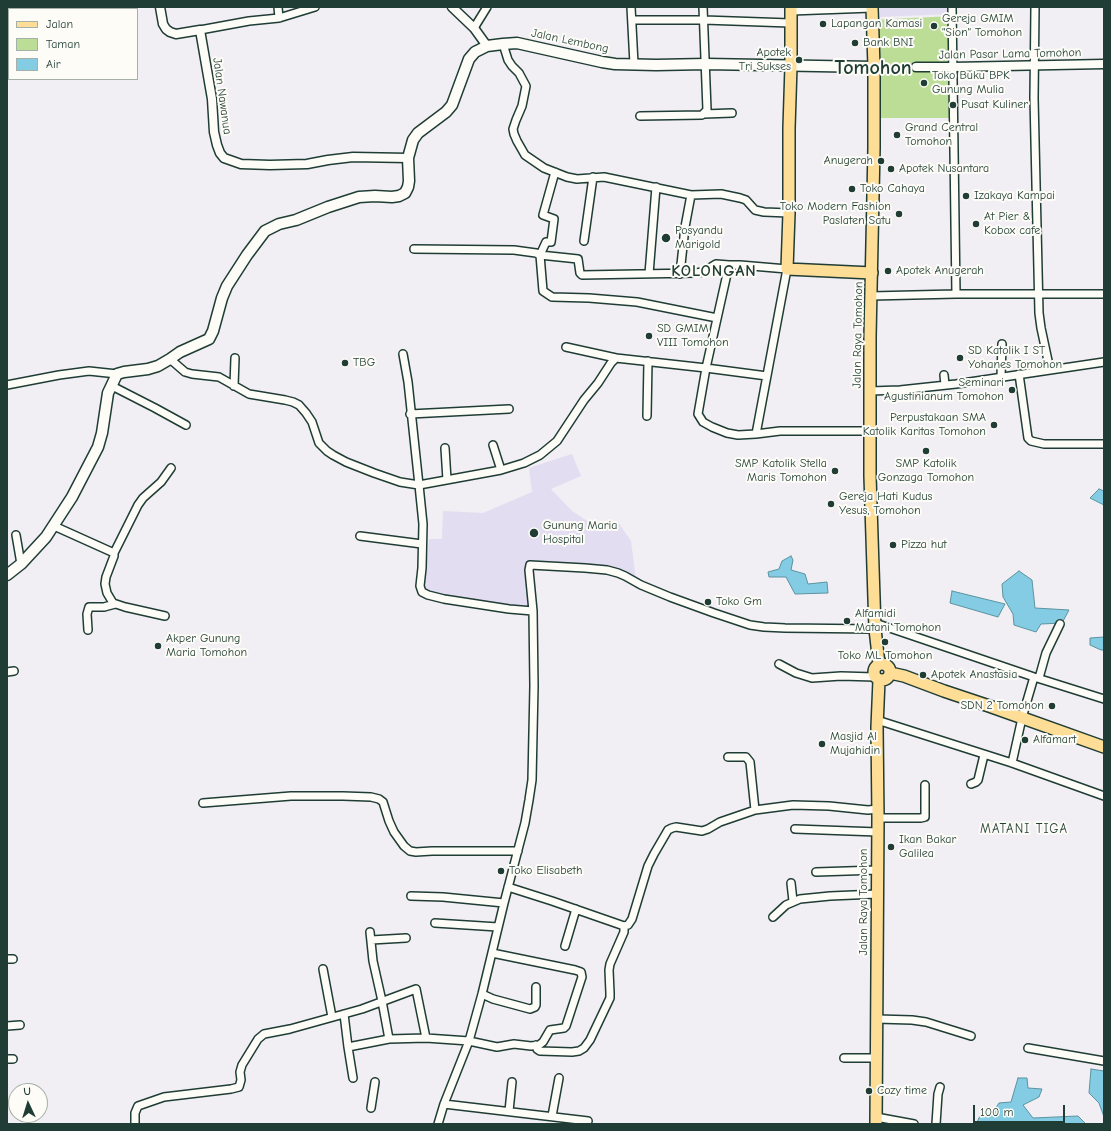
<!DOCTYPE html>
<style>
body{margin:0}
#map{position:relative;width:1111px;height:1131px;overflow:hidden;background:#f1eef4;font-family:"Comic Neue",sans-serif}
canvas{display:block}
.frame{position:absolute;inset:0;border:8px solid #1f3d34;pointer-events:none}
.legend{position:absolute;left:8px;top:8px;width:130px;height:72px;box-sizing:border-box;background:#fdfcf7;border:1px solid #a4b0a9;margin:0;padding:5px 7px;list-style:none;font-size:12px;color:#1f3d34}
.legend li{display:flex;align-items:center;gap:8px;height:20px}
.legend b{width:20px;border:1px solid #a4b0a9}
.north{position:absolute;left:8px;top:1083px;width:40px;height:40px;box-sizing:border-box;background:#fdfcf7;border:1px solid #a4b0a9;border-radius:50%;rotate:356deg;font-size:11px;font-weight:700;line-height:16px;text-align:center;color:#1f3d34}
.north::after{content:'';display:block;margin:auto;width:14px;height:18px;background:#1f3d34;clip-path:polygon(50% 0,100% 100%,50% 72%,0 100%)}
.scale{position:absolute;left:973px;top:1105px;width:92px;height:18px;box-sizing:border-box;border:2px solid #1f3d34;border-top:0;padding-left:5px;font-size:12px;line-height:14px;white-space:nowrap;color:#1f3d34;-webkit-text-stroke:3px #fdfcf7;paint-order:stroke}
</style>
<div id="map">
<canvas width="1111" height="1131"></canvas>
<div class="frame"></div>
<ul class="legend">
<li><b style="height:5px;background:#fedd96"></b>Jalan</li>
<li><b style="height:11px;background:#bbdd96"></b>Taman</li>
<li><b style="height:11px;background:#83cce4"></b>Air</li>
</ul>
<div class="north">U</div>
<div class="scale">100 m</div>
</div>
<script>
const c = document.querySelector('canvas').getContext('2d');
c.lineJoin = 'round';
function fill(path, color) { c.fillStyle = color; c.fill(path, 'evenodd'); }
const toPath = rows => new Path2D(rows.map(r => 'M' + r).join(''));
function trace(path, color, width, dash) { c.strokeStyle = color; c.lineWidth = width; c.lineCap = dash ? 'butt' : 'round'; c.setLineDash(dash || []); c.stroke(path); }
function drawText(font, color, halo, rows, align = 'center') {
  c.font = font + ' "Comic Neue",sans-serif'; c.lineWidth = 4; c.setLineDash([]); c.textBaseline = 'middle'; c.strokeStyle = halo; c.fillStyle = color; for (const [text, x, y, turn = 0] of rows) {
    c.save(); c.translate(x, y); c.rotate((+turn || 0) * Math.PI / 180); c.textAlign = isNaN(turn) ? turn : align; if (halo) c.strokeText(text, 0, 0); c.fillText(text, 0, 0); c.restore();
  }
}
const built = toPath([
 [880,7,951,7,951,14,880,17],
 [572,454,581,476,551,489,572,511,598,528,618,522,631,541,636,580,604,568,530,561,528,568,528,607,429,593,424,587,429,539,442,539,443,511,483,513,532,492,529,468]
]);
const green = toPath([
 [952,16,953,118,874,118,872,20]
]);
const water = toPath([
 [1099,489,1104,491,1104,505,1090,498,1099,489],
 [791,556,793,560,791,570,805,574,808,584,827,582,828,593,795,594,786,577,769,577,768,572,779,569,782,561,791,556],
 [1019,571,1032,580,1035,608,1069,610,1062,623,1041,624,1036,632,1014,625,1013,614,1003,597,1002,584,1019,571],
 [952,591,1005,604,998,617,950,603,952,591],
 [1104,637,1104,650,1101,650,1090,645,1090,638,1104,637],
 [1091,1069,1104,1071,1104,1117,1099,1103,1089,1093,1091,1069],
 [1018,1078,1027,1078,1028,1088,1042,1089,1039,1097,1023,1105,1033,1118,1078,1116,1086,1124,1014,1124,1011,1122,1005,1124,981,1124,977,1122,981,1114,991,1115,999,1103,1011,1102,1018,1078]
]);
const minor = toPath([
 [278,7,279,18],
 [631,7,634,64],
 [952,7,956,294],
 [1035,7,1034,98,1039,313,1041,328,1050,370],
 [791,11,872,8],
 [632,20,704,20,790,23],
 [474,28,487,7],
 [200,30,249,21,279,18,315,7],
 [503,44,508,60,512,66,519,73,526,86,522,106,516,120,513,129,514,134,517,141,525,155,544,168,567,177,577,179,604,177,691,195,721,194,740,198,746,200,755,210,764,212,789,213],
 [704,114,732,113],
 [640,116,702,115,707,110,703,7],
 [555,172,543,215,554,219,551,242,546,242,540,255,578,259,580,273,582,275,695,273,703,272,716,264,729,265],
 [584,241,593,177],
 [414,249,514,250,536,253,540,255,543,291,552,297,589,298,637,302,717,318],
 [649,274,656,187],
 [680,274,685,227,691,195],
 [871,296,956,294,1104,294],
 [566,347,616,358],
 [170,359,185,372,192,374,219,377,249,394,285,400,293,402,299,405,306,413,312,422,319,443,327,451,333,455,346,462,374,473,400,482,419,485,408,382,403,354],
 [1019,374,1028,438,1031,441,1044,444,1104,444],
 [944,375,945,385],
 [1001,377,1002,344],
 [7,385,59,375,89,371,117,374],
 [112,386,155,408,186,425],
 [234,386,235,358],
 [870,391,900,390,956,384,1104,362],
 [410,414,509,409],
 [647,416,648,361],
 [756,434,738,435,727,433,712,427,703,422,698,414,706,368,729,265,740,265,787,269,756,434,780,431,870,431],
 [493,445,501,470],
 [445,448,447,480],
 [54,526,114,553,114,556,106,577,105,584,107,593,113,603,125,607,165,616],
 [16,535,21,564],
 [360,536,422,544],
 [114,553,138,505,143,498,161,482,171,468],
 [533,611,509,609,444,599,428,595,422,592,420,586,422,568,423,524,419,485,501,470,524,463,540,455,557,441,584,400,598,383,611,363,616,358,706,368,767,376],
 [875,623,1034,677,1104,699],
 [88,630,87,614,89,607,104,607,115,604],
 [779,664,796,673,812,678,841,676,875,677],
 [7,672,14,671],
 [1039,678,1046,653,1060,624],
 [877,720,1012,763,1104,796],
 [728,757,746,757,750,762,755,810],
 [1012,763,1022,718,1034,677],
 [971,784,976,782,978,780,984,755],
 [203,803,291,796,343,796,371,797,379,799,383,802,389,821,394,832,404,846,410,851,416,852,432,851,518,851],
 [878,818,921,818,925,817,925,785],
 [795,829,878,832],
 [816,872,878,870],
 [791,883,793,901],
 [508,887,552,901,624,926,628,925,632,919,648,866,654,854,668,830,672,828,676,827,702,831,708,829,720,822,755,810,793,805,829,806,868,810,878,809],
 [411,896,443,897,504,903],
 [773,917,786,905,800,899,830,896,877,894],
 [435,923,498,927],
 [370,932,373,961,382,1001,389,1039],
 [371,940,406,938],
 [565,946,576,909],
 [7,959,13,959],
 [323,969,332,1017],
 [482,994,493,999,530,1009,535,1007,536,1005,536,987],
 [344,1014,348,1047],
 [877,1019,912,1020,926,1022,971,1036],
 [7,1026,20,1025],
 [536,1045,537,1049,540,1051,572,1052,579,1051,584,1048,590,1040,610,998,610,993,609,970,610,964,624,932,624,926],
 [1028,1048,1104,1061],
 [844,1058,877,1058],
 [7,1059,13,1059],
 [353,1078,348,1047,389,1039,426,1038,469,1041,497,1047,514,1044,531,1046,539,1045,543,1042,550,1030,564,1028,566,1026,581,980,582,977,581,972,575,970,492,953],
 [444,1104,588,1121],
 [371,1108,375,1082],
 [509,1111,512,1082],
 [552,1116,559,1078],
 [876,1117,914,1124],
 [135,1124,135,1113,138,1106,164,1097,231,1089,239,1087,241,1080,240,1072,242,1065,258,1039,264,1034,290,1029,362,1009,416,989,426,1038],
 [438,1124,444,1104,469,1041,482,994,504,903,525,823,529,800,532,780,534,686,533,611,529,570,530,565,585,568,607,570,618,573,625,576,641,585,670,597,714,613,750,625,764,627,785,628,875,629],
 [936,1124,938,1094,940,1087]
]);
const tertiary = toPath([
 [160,7,163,24,166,29,170,32,176,34,200,30,212,99,214,132,217,145,220,153,224,158,241,164,270,165,307,164,328,160,353,157,408,158],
 [452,7,474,28,487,46],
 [916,67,953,67,1104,64]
]);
const secondary = toPath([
 [7,575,21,564,46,537,72,497,98,447,102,433,108,393,117,374,124,372,148,369,158,366,170,359,180,352,209,339,213,331,222,298,227,286,247,255,265,231,279,224,296,220,328,207,359,197,375,196,392,197,399,196,405,193,408,187,409,181,408,158,413,140,418,133,446,112,452,105,469,59,475,52,487,46,503,44,517,43,602,62,615,64,656,65,706,64,874,67]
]);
const primary = toPath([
 [791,7,791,66,789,128,789,213,787,269,872,273]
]);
const trunk = toPath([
 [872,7,874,67,874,148,870,337,870,476,875,629,879,664],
 '874 672a8 8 0 1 1 16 0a8 8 0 1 1-16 0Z',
 [890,673,904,676,944,691,989,706,1104,747],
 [876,1124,878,818,877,727,879,680]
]);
const markers = [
 [823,24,4,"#1f3d34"],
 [934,26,4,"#1f3d34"],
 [855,43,4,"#1f3d34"],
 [799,60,4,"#1f3d34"],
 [924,83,4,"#1f3d34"],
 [953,105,4,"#1f3d34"],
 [897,135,4,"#1f3d34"],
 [881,161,4,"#1f3d34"],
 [891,169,4,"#1f3d34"],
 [852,189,4,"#1f3d34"],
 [966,196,4,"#1f3d34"],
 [899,214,4,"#1f3d34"],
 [976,224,4,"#1f3d34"],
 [666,238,5,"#1f3d34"],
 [888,271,4,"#1f3d34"],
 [649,336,4,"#1f3d34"],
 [960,358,4,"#1f3d34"],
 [345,363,4,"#1f3d34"],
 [1012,390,4,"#1f3d34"],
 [994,425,4,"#1f3d34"],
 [926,451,4,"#1f3d34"],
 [835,471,4,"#1f3d34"],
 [831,504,4,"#1f3d34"],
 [534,533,5,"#1f3d34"],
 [893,545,4,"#1f3d34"],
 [708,602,4,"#1f3d34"],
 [847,621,4,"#1f3d34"],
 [885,642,4,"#1f3d34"],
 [158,646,4,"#1f3d34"],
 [923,675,4,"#1f3d34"],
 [1052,706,4,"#1f3d34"],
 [1025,740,4,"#1f3d34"],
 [822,744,4,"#1f3d34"],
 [891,847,4,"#1f3d34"],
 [501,871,4,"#1f3d34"],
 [869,1091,4,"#1f3d34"]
];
const poiNames = [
 ["Gereja GMIM",942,19],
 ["\"Sion\" Tomohon",942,33],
 ["Lapangan Kamasi",831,24],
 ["Bank BNI",863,43],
 ["Apotek",791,53,"right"],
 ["Tri Sukses",791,67,"right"],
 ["Toko Buku BPK",932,76],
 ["Gunung Mulia",932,90],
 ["Pusat Kuliner",961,105],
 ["Grand Central",905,128],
 ["Tomohon",905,142],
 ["Anugerah",873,161,"right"],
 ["Apotek Nusantara",899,169],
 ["Toko Cahaya",860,189],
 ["Izakaya Kampai",974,196],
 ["Toko Modern Fashion",891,207,"right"],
 ["Paslaten Satu",891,221,"right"],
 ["At Pier &",984,217],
 ["Kobox cafe",984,231],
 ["Posyandu",675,231],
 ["Marigold",675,245],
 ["Apotek Anugerah",896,271],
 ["SD GMIM",657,329],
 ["VIII Tomohon",657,343],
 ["SD Katolik I ST",968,351],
 ["Yohanes Tomohon",968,365],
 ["TBG",353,363],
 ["Seminari",1004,383,"right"],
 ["Agustinianum Tomohon",1004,397,"right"],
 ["Perpustakaan SMA",986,418,"right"],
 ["Katolik Karitas Tomohon",986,432,"right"],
 ["SMP Katolik Stella",827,464,"right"],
 ["Maris Tomohon",827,478,"right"],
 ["SMP Katolik",926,464,"center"],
 ["Gonzaga Tomohon",926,478,"center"],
 ["Gereja Hati Kudus",839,497],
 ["Yesus, Tomohon",839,511],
 ["Gunung Maria",543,526],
 ["Hospital",543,540],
 ["Pizza hut",901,545],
 ["Toko Gm",716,602],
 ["Alfamidi",855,614],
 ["Matani Tomohon",855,628],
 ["Akper Gunung",166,639],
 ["Maria Tomohon",166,653],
 ["Toko ML Tomohon",885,656,"center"],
 ["Apotek Anastasia",931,675],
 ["SDN 2 Tomohon",1044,706,"right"],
 ["Masjid Al",830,737],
 ["Mujahidin",830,751],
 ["Alfamart",1033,740],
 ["Ikan Bakar",899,840],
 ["Galilea",899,854],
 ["Toko Elisabeth",509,871],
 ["Cozy time",877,1091]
];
const streetNames = [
 ["Jalan Lembong",570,41,12],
 ["Jalan Pasar Lama Tomohon",1010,54,-1],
 ["Jalan Nawanua",222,96,82],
 ["Jalan Raya Tomohon",858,335,-89],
 ["Jalan Raya Tomohon",864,902,-90]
];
const neighbourhoodNames = [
 ["MATANI TIGA",1024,829]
];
const districtNames = [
 ["KOLONGAN",714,271]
];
const townNames = [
 ["Tomohon",873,68]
];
fill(built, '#e2ddf0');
fill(green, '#bbdd96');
fill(water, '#83cce4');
trace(water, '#5b939e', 1);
trace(minor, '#1f3d34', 10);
trace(tertiary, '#1f3d34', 11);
trace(secondary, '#1f3d34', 13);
trace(primary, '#1f3d34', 14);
trace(trunk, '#1f3d34', 14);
trace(minor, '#fdfcf7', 7);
trace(tertiary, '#fdfcf7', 8);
trace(secondary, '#fdfcf7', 10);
trace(primary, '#fedd96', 11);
trace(trunk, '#fedd96', 11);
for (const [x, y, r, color] of markers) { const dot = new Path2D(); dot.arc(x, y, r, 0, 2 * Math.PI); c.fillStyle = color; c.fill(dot); trace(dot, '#fdfcf7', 1.5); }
drawText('12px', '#1f3d34', '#fdfcf7', poiNames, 'left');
drawText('12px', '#1f3d34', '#fdfcf7', streetNames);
c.letterSpacing = '1px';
drawText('13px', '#1f3d34', '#fdfcf7', neighbourhoodNames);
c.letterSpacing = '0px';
c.letterSpacing = '1px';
drawText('bold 16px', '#1f3d34', '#fdfcf7', districtNames);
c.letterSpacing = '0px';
drawText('bold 20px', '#1f3d34', '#fdfcf7', townNames);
</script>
